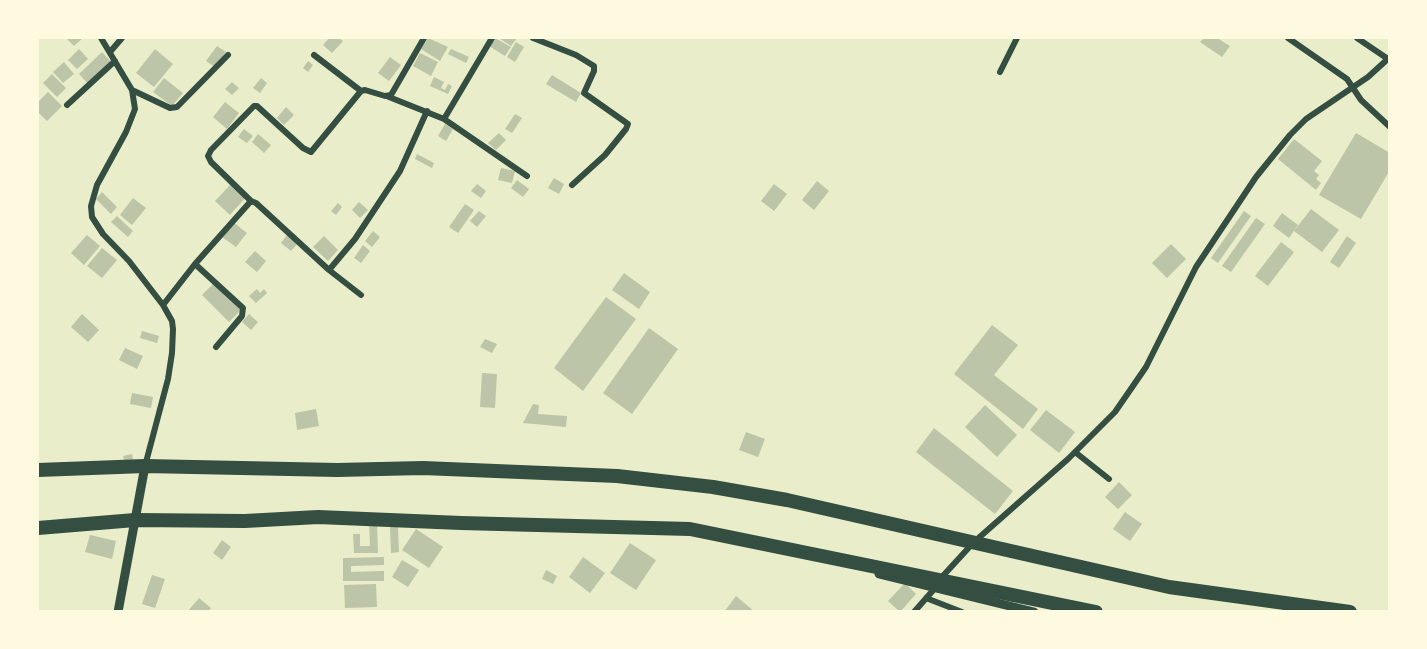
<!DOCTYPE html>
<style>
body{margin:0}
#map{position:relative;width:1427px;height:649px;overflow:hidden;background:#e9edc9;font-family:Signika,sans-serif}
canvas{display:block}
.frame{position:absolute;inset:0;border:39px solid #fefae0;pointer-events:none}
</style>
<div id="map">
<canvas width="1427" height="649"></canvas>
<div class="frame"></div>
</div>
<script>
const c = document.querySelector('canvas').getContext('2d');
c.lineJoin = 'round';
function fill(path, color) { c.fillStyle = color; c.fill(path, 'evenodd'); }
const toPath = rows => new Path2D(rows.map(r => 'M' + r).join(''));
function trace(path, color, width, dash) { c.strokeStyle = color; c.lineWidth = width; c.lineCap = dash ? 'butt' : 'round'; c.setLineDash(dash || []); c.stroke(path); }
const building = toPath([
 [66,38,83,38,74,46],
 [329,38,339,38,343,41,332,53,323,45],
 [428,38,448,47,440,61,421,49],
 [495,38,511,47,505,56,489,46],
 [499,38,517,38,511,46],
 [1204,38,1217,38,1230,46,1222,57,1200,42],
 [516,42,524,47,515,62,507,57],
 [217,46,226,52,215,67,206,61],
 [79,49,88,59,77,69,68,60],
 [155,49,173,64,154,87,136,73],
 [451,49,469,57,466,63,448,54],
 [102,52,112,63,89,85,79,74],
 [420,53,438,62,431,76,413,66],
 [390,57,401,65,389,81,378,73],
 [308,61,313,65,308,72,303,68],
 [64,62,74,74,63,83,53,72],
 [52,74,66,88,57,97,43,83],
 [552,75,581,93,576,102,546,84],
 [434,77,444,82,441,88,445,90,448,84,452,86,448,94,430,86],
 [164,78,183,93,172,106,153,92],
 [261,78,267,83,260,93,253,88],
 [232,82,239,88,232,95,225,89],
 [48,92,62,106,47,121,38,112,38,102],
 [225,102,239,113,227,129,213,117],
 [286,107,294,115,284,125,277,118],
 [515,114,522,118,512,133,505,129],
 [445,124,453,129,446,141,438,136],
 [244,129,253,136,247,143,238,137],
 [499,133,506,140,496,150,488,143],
 [1356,133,1390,153,1390,170,1361,219,1319,195],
 [258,134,271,145,264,153,252,142],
 [1294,139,1322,161,1314,171,1319,175,1316,179,1321,183,1316,190,1278,159],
 [417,154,434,163,432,168,415,159],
 [501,168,515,171,512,183,498,180],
 [554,178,564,184,559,194,548,188],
 [517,180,529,189,523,197,511,188],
 [817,181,829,191,814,210,802,200],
 [231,184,246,197,230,215,215,201],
 [477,184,486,191,481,198,471,191],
 [774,184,787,194,774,211,761,201],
 [102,192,117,207,111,214,96,199],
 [133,198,146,208,132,225,120,215],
 [359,202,368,210,360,218,352,210],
 [338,203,342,207,336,215,331,211],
 [465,204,474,210,458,233,449,227],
 [1311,209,1339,230,1322,252,1294,231],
 [479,211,486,216,477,227,470,221],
 [1244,211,1251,216,1218,263,1211,258],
 [1282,213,1298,225,1289,238,1273,226],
 [117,216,133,231,128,237,111,222],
 [1256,218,1265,224,1231,272,1222,266],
 [233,222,247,233,236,247,222,237],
 [373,231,380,237,372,247,365,241],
 [87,235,100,246,84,265,71,253],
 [287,235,297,244,291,251,281,243],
 [324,236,338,250,328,261,313,247],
 [1347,236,1356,243,1339,268,1330,262],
 [1281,242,1294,252,1268,286,1255,276],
 [1171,244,1186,259,1167,278,1152,263],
 [363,245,370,251,361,263,354,258],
 [102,248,117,260,102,278,87,266],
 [255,251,266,261,257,272,245,262],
 [624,273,650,292,639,309,612,290],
 [214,283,241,310,229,322,202,295],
 [257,289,260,293,264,289,267,293,256,303,249,296],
 [606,297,636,319,583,391,554,368],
 [82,314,99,330,88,342,71,327],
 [249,314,258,322,251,330,242,322],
 [992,325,1018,345,994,375,1038,409,1023,429,954,374],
 [649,328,678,349,632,414,603,393],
 [142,331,159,336,157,343,140,338],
 [485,339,497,344,492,353,480,347],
 [125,348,143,356,137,369,119,360],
 [482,373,497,374,495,408,480,407],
 [132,393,153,397,151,408,130,404],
 [533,404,539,405,538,414,567,416,566,427,523,423],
 [985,405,1017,435,997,457,965,427],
 [316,409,319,426,297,430,295,413],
 [1046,410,1075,432,1059,453,1030,430],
 [934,428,1013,491,995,514,916,452],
 [746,432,765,439,758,457,739,450],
 [132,454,133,461,125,463,123,456],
 [1119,482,1132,495,1118,509,1105,497],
 [1125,512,1142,524,1130,541,1113,529],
 [369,522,377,522,378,553,354,553,353,534,360,534,360,546,370,546],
 [390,527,398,527,399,552,391,553],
 [416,529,443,547,429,568,402,550],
 [90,535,116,541,112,559,85,552],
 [222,540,231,547,222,560,213,553],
 [630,543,656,560,636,590,610,573],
 [384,557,384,565,351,566,351,572,384,571,384,581,343,581,343,558],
 [583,557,605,573,590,593,569,577],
 [402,560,419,570,408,587,392,577],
 [546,570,557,576,553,584,542,579],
 [152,575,165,579,155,608,142,604],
 [905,583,916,594,900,612,888,601],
 [376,584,377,607,345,608,344,585],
 [736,596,755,612,724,612],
 [199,598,211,608,208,612,187,612]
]);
const minor = toPath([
 [101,38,132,90,135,109,126,132,97,185,91,206,92,217,103,234,129,261,163,305,172,321,173,329,172,353,168,379,145,466],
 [533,38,576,55,594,66,594,71,584,93,628,124,626,129,605,155,572,185],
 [1288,38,1347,79,1361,100,1390,127],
 [1357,38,1388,59],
 [110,52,122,38],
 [314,55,361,91],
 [1000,72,1017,38],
 [132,90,170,108,177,107,228,55],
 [389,97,444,119,527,176],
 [67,105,115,61],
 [444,119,492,38],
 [251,201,211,162,208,156,211,150,254,106,257,106,303,148,311,152,361,91,365,90,385,96,391,95,424,38],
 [195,264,243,308,242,316,216,347],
 [329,270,355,239,400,171,427,111],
 [163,305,195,264,251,201,256,203,329,270,361,295],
 [1075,452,1109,479],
 [941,578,974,542,1068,459,1115,412,1146,367,1196,267,1256,177,1290,135,1306,119,1368,77,1390,57],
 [926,598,962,612],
 [914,612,936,587]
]);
const tertiary = toPath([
 [879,574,1034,612],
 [118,612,145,466]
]);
const trunk = toPath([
 [38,470,145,466,337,470,423,468,617,476,713,487,787,500,1169,587,1350,612],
 [38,528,135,520,245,521,318,517,461,523,690,529,1096,612]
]);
fill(building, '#bcc5a7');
trace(minor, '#344e41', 6);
trace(tertiary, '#344e41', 9);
trace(trunk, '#344e41', 14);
</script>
